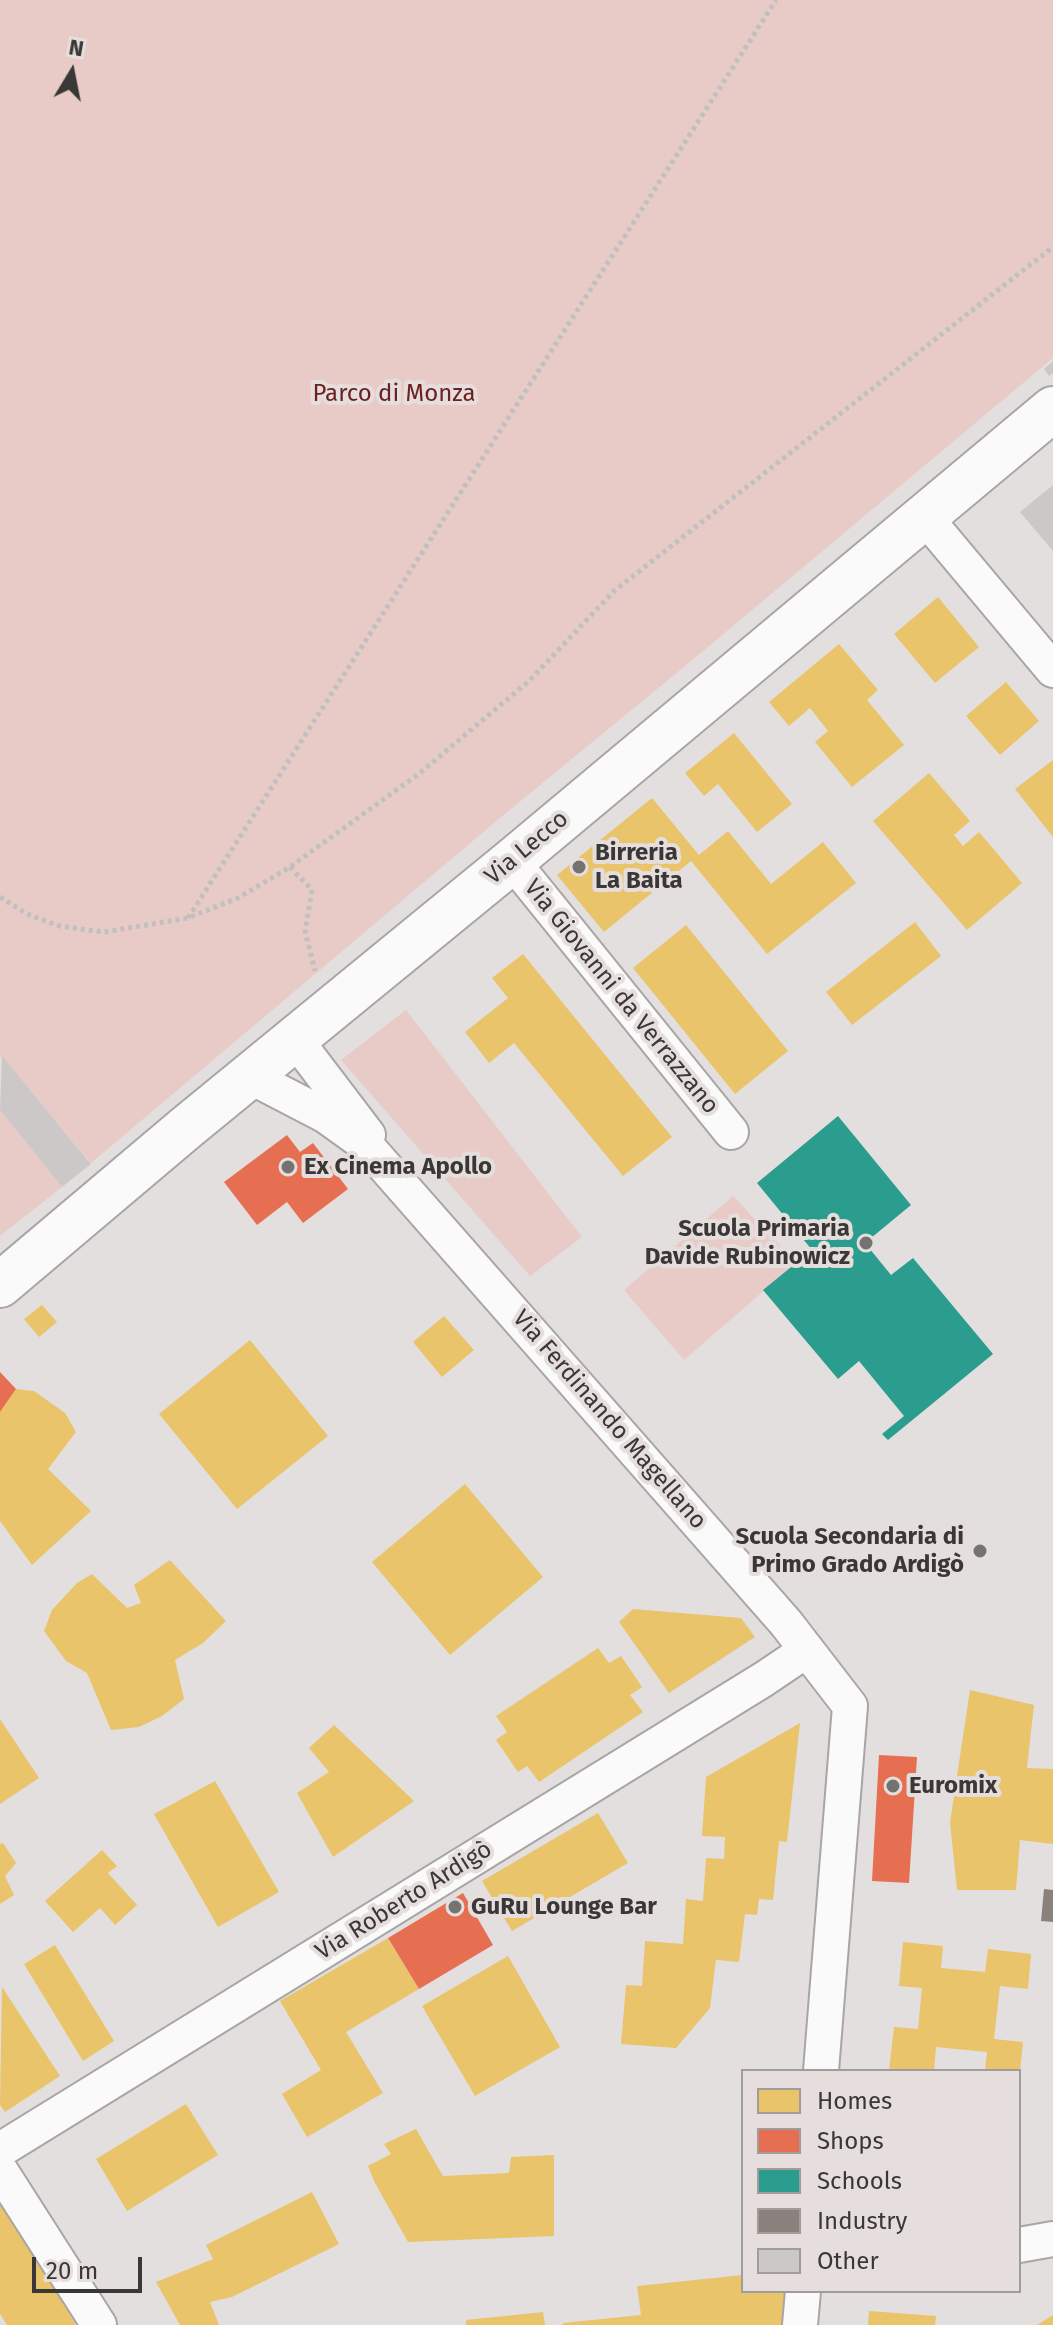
<!DOCTYPE html>
<meta charset="utf-8">
<style>
body{margin:0}
#map{position:relative;width:1053px;height:2325px;overflow:hidden;background:#e3dfdf;font-family:"Fira Sans",sans-serif}
canvas{display:block}
.legend{position:absolute;left:741px;top:2069px;width:280px;height:224px;box-sizing:border-box;background:#e5dedd;border:2px solid #a19b9b;margin:0;padding:10px 14px;list-style:none;font-size:24px;color:#3a3737}
.legend li{display:flex;align-items:center;gap:16px;height:40px}
.legend b{width:40px;border:2px solid #a19b9b}
.north{position:absolute;left:32px;top:32px;width:80px;height:80px;-webkit-text-stroke:6px #e5dedd;paint-order:stroke;rotate:10deg;font-size:22px;font-weight:700;line-height:32px;text-align:center;color:#3a3737}
.north::after{content:'';display:block;margin:auto;width:28px;height:36px;background:#3a3737;clip-path:polygon(50% 0,100% 100%,50% 72%,0 100%)}
.scale{position:absolute;left:32px;top:2257px;width:110px;height:36px;box-sizing:border-box;border:4px solid #3a3737;border-top:0;padding-left:10px;font-size:24px;line-height:28px;white-space:nowrap;color:#3a3737;-webkit-text-stroke:6px #e5dedd;paint-order:stroke}
</style>
<div id="map">
<canvas width="1053" height="2325"></canvas>
<ul class="legend">
<li><b style="height:22px;background:#e9c46a"></b>Homes</li>
<li><b style="height:22px;background:#e76f51"></b>Shops</li>
<li><b style="height:22px;background:#2a9d8f"></b>Schools</li>
<li><b style="height:22px;background:#8a817c"></b>Industry</li>
<li><b style="height:22px;background:#ccc8c8"></b>Other</li>
</ul>
<div class="north">N</div>
<div class="scale">20 m</div>
</div>
<script>
const c = document.querySelector('canvas').getContext('2d');
c.lineJoin = 'round';
function fill(path, color) { c.fillStyle = color; c.fill(path, 'evenodd'); }
const toPath = rows => new Path2D(rows.map(r => 'M' + r).join(''));
function trace(path, color, width, dash) { c.strokeStyle = color; c.lineWidth = width; c.lineCap = dash ? 'butt' : 'round'; c.setLineDash(dash || []); c.stroke(path); }
function drawText(font, color, halo, rows, align = 'center') {
  c.font = font + ' "Fira Sans",sans-serif'; c.lineWidth = 8; c.setLineDash([]); c.textBaseline = 'middle'; c.strokeStyle = halo; c.fillStyle = color; for (const [text, x, y, turn = 0] of rows) {
    c.save(); c.translate(x, y); c.rotate((+turn || 0) * Math.PI / 180); c.textAlign = isNaN(turn) ? turn : align; if (halo) c.strokeText(text, 0, 0); c.fillText(text, 0, 0); c.restore();
  }
}
const green = toPath([
 [0,0,1053,0,1053,358,696,657,506,813,91,1163,2,1057,0,1058],
 [406,1010,582,1237,530,1276,341,1060],
 [0,1110,62,1187,0,1236],
 [733,1196,796,1263,684,1360,624,1290]
]);
const homes = toPath([
 [938,597,979,647,935,683,894,634],
 [839,644,878,690,867,700,904,745,852,787,815,742,828,731,810,708,789,726,769,702],
 [1006,682,1039,721,1000,755,966,716],
 [734,733,792,804,757,832,718,784,704,796,685,773],
 [1053,760,1053,837,1015,789],
 [929,773,970,821,954,835,963,846,979,832,1022,883,967,930,873,821],
 [652,798,699,855,728,831,771,884,823,842,856,883,767,954,691,861,604,932,557,875],
 [915,922,941,956,852,1025,826,992],
 [686,925,788,1051,735,1094,633,968],
 [523,954,672,1137,623,1176,514,1043,489,1063,465,1032,508,998,492,978],
 [42,1305,57,1322,39,1337,24,1319],
 [444,1316,474,1350,442,1377,413,1342],
 [250,1340,328,1436,237,1509,159,1414],
 [16,1389,34,1391,65,1413,76,1432,48,1469,91,1511,32,1565,0,1521,0,1412],
 [465,1484,543,1577,450,1655,372,1562],
 [170,1560,226,1621,203,1643,175,1660,184,1699,162,1716,139,1727,111,1730,87,1673,66,1661,44,1631,52,1610,77,1583,92,1574,127,1608,141,1603,134,1585],
 [633,1609,741,1618,755,1637,669,1693,619,1622],
 [598,1648,609,1663,621,1656,642,1687,630,1695,643,1712,539,1782,527,1766,518,1772,496,1740,507,1732,496,1716],
 [970,1690,1034,1705,1027,1768,1053,1769,1053,1844,1020,1840,1016,1890,957,1890,950,1822],
 [0,1719,39,1778,0,1804],
 [800,1723,787,1842,779,1841,773,1900,759,1899,757,1915,745,1914,739,1962,716,1960,710,2008,676,2048,621,2044,626,1985,642,1986,645,1941,683,1944,686,1899,703,1901,706,1858,724,1859,725,1837,702,1836,706,1777],
 [334,1725,414,1801,333,1857,297,1793,329,1772,309,1748],
 [215,1781,279,1892,218,1927,154,1814],
 [598,1813,628,1863,512,1931,482,1881],
 [3,1843,16,1863,5,1876,14,1895,0,1904,0,1844],
 [102,1850,117,1866,108,1873,137,1905,115,1925,100,1908,73,1932,45,1901],
 [388,1938,419,1989,346,2032,383,2093,307,2137,282,2094,321,2070,280,2001],
 [903,1942,943,1946,941,1968,985,1972,988,1949,1031,1954,1028,1989,1000,1986,994,2039,1023,2042,1020,2071,985,2071,987,2052,936,2047,934,2071,889,2071,894,2027,918,2029,922,1988,899,1986],
 [55,1945,114,2041,83,2061,24,1964],
 [508,1956,560,2047,475,2096,422,2006],
 [2,1987,60,2076,5,2112,0,2105],
 [186,2104,218,2155,127,2211,96,2159],
 [416,2129,443,2176,509,2173,511,2157,554,2155,554,2236,408,2242,375,2183,368,2166,391,2154,384,2144],
 [312,2192,339,2244,232,2297,210,2302,219,2325,180,2325,156,2282,213,2259,206,2245],
 [0,2195,76,2325,7,2325,0,2314],
 [743,2275,743,2291,787,2291,783,2325,563,2325,563,2323,641,2315,637,2286],
 [869,2311,936,2316,935,2325,868,2325],
 [543,2312,545,2325,466,2325,466,2320],
 [1053,2315,1053,2325,1037,2325]
]);
const shops = toPath([
 [287,1135,300,1152,313,1143,348,1189,303,1223,287,1202,257,1225,224,1182],
 [0,1372,16,1389,0,1412],
 [879,1755,917,1757,909,1883,872,1881],
 [463,1893,493,1945,419,1989,388,1938]
]);
const schools = toPath([
 [838,1116,911,1205,865,1243,891,1275,913,1258,993,1354,888,1440,882,1434,904,1416,859,1361,838,1379,763,1290,812,1250,757,1183]
]);
const industry = toPath([
 [1044,1889,1053,1890,1053,1922,1041,1921]
]);
const building = toPath([
 [1053,361,1053,373,1049,376,1044,369],
 [1053,485,1053,551,1020,512],
 [2,1056,91,1164,62,1187,0,1110]
]);
const path = toPath([
 [290,867,312,890,305,931,315,971],
 [0,897,27,914,59,926,104,932,188,918,238,898,290,867,420,773,529,681,614,591,1053,247],
 [188,918,776,0]
]);
const minor = toPath([
 [924,516,1053,670],
 [512,861,731,1132],
 [295,1039,368,1135],
 [249,1076,326,1116,365,1144,786,1623,850,1706,821,2071],
 [0,2150,764,1679,807,1650],
 [0,2170,99,2325],
 [1019,2245,1053,2239],
 [800,2325,803,2291]
]);
const secondary = toPath([
 [0,1285,187,1127,512,861,1053,409]
]);
const markers = [
 [579,867,8,"#757272"],
 [288,1167,8,"#757272"],
 [866,1243,8,"#757272"],
 [980,1551,8,"#757272"],
 [893,1786,8,"#757272"],
 [455,1907,8,"#757272"]
];
const parkNames = [
 ["Parco di Monza",394,394]
];
const streetNames = [
 ["Via Lecco",527,848,-40],
 ["Via Giovanni da Verrazzano",621,997,51],
 ["Via Ferdinando Magellano",609,1420,49],
 ["Via Roberto Ardigò",404,1901,-32]
];
const poiNames = [
 ["Birreria",595,853],
 ["La Baita",595,881],
 ["Ex Cinema Apollo",304,1167],
 ["Scuola Primaria",850,1229,"right"],
 ["Davide Rubinowicz",850,1257,"right"],
 ["Scuola Secondaria di",964,1537,"right"],
 ["Primo Grado Ardigò",964,1565,"right"],
 ["Euromix",909,1786],
 ["GuRu Lounge Bar",471,1907]
];
fill(green, '#e8cac7');
fill(homes, '#e9c46a');
fill(shops, '#e76f51');
fill(schools, '#2a9d8f');
fill(industry, '#8a817c');
fill(building, '#ccc8c8');
trace(minor, '#a9a5a5', 38);
trace(secondary, '#a9a5a5', 48);
trace(path, '#c1c0c0', 5, [4, 4]);
trace(minor, '#fbfafa', 34);
trace(secondary, '#fbfafa', 44);
for (const [x, y, r, color] of markers) { const dot = new Path2D(); dot.arc(x, y, r, 0, 2 * Math.PI); c.fillStyle = color; c.fill(dot); trace(dot, '#e5dedd', 3); }
drawText('24px', '#6c2120', '#e5dedd', parkNames);
drawText('24px', '#3a3737', '#e5dedd', streetNames);
drawText('bold 24px', '#3a3737', '#e5dedd', poiNames, 'left');
</script>
